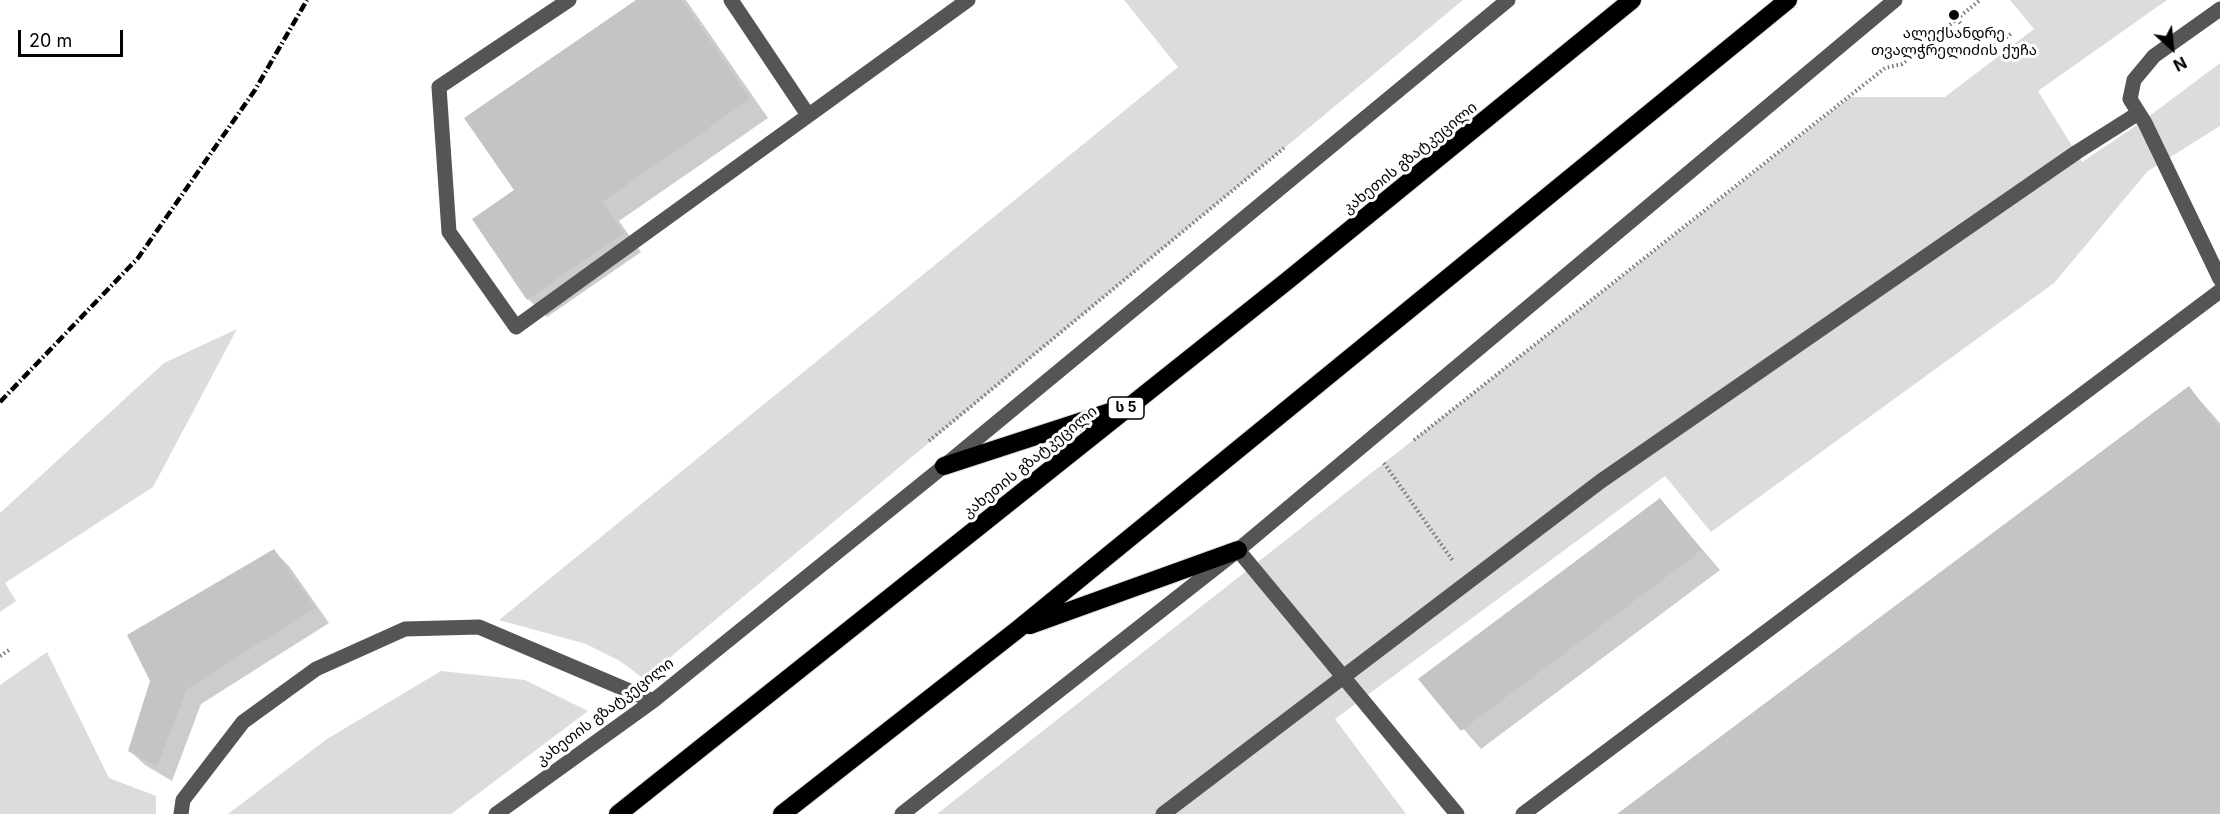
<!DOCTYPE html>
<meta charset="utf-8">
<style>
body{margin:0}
#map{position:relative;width:2220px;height:814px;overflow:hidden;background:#fff;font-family:Inter,sans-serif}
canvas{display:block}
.north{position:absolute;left:2142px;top:18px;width:60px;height:60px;-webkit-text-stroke:4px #fff;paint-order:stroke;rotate:153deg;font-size:16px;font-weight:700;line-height:24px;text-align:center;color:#000}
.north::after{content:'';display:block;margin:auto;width:21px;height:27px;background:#000;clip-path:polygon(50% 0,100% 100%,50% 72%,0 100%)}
.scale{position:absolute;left:18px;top:30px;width:105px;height:27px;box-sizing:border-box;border:3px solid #000;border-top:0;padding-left:8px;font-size:18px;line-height:21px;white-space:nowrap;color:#000;-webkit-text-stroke:4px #fff;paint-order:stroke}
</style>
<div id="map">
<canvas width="2220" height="814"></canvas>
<div class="north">N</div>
<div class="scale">20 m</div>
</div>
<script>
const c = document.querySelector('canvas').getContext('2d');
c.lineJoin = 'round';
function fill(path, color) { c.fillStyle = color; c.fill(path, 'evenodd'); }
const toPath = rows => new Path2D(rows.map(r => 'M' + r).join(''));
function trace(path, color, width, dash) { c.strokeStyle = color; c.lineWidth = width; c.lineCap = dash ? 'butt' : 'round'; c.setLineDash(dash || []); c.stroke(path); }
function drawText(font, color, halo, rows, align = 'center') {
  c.font = font + ' Inter,"Noto Sans Georgian",sans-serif'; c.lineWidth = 6; c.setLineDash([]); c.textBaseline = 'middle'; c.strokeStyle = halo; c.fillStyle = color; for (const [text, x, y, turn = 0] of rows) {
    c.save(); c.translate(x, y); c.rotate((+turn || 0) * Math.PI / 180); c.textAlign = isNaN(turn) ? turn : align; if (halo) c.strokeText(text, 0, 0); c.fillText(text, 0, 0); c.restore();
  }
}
const green = toPath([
 [1124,0,1463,0,644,679,620,661,586,644,499,620,1178,67],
 [2010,0,2167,0,2038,91,2082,162,2140,123,2220,63,2220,126,2148,171,2054,283,1711,532,1665,476,1335,719,1406,814,937,814,1850,97,1945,97,2034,29],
 [237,329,153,487,5,583,16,601,0,612,0,513,164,363],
 [47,652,109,778,156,796,156,814,0,814,0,685],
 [441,671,525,680,588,711,451,814,228,814,327,739]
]);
const shadow = toPath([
 [639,0,686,0,768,118,619,221,641,252,547,317,528,299,516,190],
 [2189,388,2220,423,2220,814,1620,814],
 [1660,500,1720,570,1481,749,1420,679],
 [274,551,289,566,329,623,201,704,172,781,145,765,129,750]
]);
const building = toPath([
 [636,0,682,0,750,99,602,202,624,233,527,300,472,219,514,190,464,118],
 [2189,386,2220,428,2220,814,1617,814],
 [1660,498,1702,550,1461,731,1418,679],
 [274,549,315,608,187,689,157,767,128,751,150,681,127,635]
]);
const path = toPath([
 [1954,15,1984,54,2012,33],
 [1414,440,1885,68,1902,64,1980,0],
 [929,441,1284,148],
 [1384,463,1453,561],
 [0,656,9,650]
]);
const minor = toPath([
 [569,0,439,87,449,232,516,327,968,0],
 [731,0,808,115],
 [2220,9,2154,56,2134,80,2130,99,2145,123,2220,279],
 [1238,550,1457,814],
 [181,814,183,800,243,722,316,669,405,629,479,627,653,701],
 [496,814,653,701,944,466,1508,0],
 [902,814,1238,550,1895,0],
 [1163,814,1601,481,2077,152,2137,114],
 [1523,814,2220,291]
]);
const highway = toPath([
 [944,466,1119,409],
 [1030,625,1238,550],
 [618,814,1287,281,1632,0],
 [782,814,1017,630,1788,0]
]);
const rail = toPath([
 [0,402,138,258,255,90,307,0]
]);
const markers = [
 [1954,15,6,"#000"]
];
const shields = [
 [1126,408,36]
];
const shieldNames = [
 ["ს 5",1126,408]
];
const poiNames = [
 ["ალექსანდრე",1954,33],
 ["თვალჭრელიძის ქუჩა",1954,50]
];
const streetNames = [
 ["კახეთის გზატკეცილი",1410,158,-39],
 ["კახეთის გზატკეცილი",1030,462,-39],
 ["კახეთის გზატკეცილი",605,712,-37]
];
fill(green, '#dcdcdc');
fill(shadow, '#0003');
fill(building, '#c4c4c4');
trace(highway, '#dbdbdb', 20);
trace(path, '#777', 4, [1.5, 3]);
trace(minor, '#555', 15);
trace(highway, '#000', 18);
trace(rail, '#000', 4.5, [9, 3, 1.5, 3]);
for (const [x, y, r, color] of markers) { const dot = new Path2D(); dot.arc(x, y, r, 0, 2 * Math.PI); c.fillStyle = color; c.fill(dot); trace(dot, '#fff', 2); }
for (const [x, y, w] of shields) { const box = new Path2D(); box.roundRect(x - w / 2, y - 11, w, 22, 4.5); c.fillStyle = '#fff'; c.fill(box); trace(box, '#000', 1.5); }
drawText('bold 14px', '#000', null, shieldNames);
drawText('15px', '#000', '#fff', poiNames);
drawText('15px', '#000', '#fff', streetNames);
</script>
